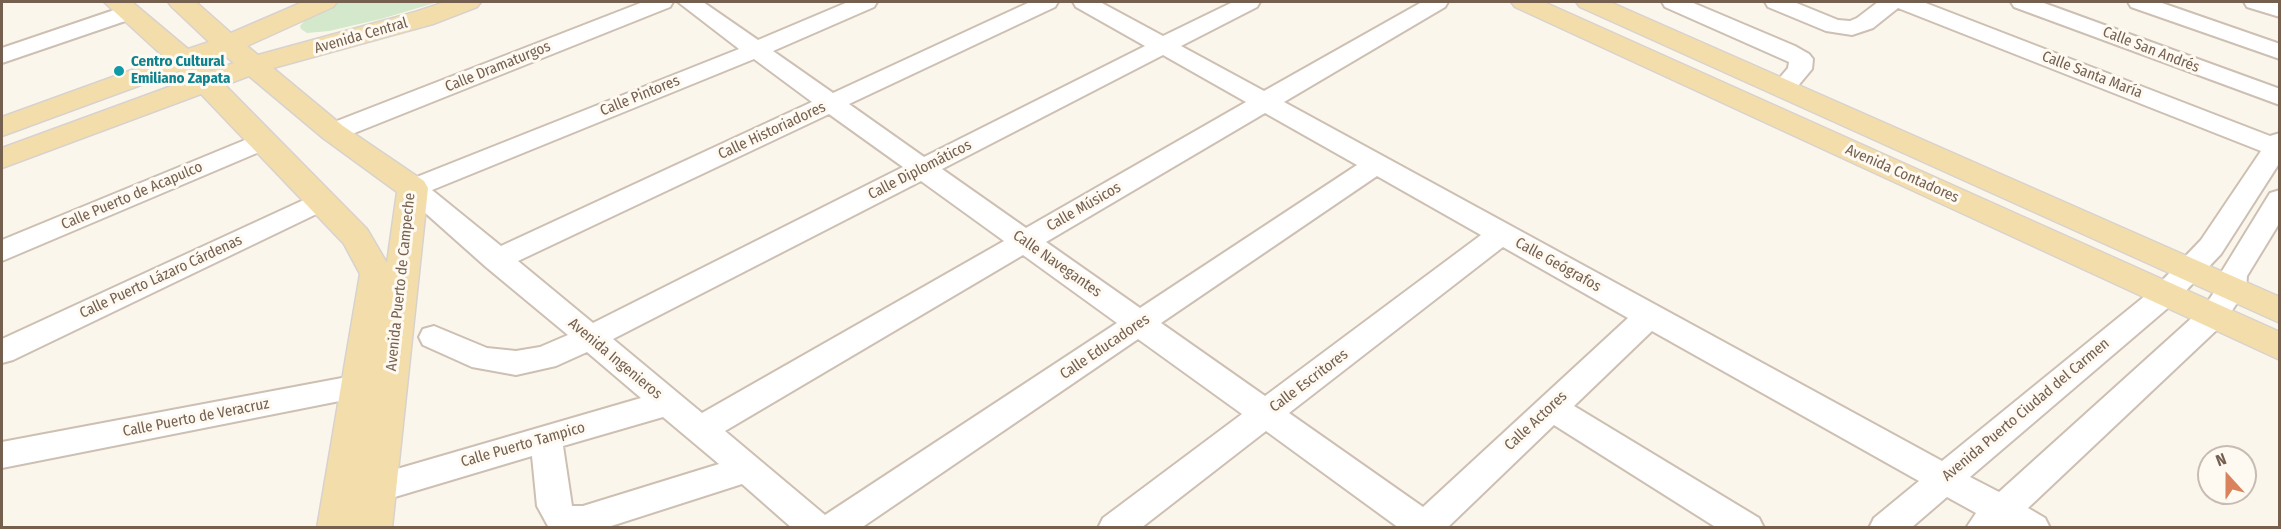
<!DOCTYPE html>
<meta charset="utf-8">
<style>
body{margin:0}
#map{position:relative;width:2281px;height:529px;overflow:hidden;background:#fbf6ec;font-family:"Fira Sans Condensed",sans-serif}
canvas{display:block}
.frame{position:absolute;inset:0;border:3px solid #756050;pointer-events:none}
.north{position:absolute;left:2197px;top:445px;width:60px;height:60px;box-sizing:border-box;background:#fefaf2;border:2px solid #c7bcb1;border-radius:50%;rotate:339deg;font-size:16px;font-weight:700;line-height:24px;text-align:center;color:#756050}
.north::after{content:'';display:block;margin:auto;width:21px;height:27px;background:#d9825c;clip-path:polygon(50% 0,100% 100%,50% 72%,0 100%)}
</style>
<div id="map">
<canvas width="2281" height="529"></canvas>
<div class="frame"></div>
<div class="north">N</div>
</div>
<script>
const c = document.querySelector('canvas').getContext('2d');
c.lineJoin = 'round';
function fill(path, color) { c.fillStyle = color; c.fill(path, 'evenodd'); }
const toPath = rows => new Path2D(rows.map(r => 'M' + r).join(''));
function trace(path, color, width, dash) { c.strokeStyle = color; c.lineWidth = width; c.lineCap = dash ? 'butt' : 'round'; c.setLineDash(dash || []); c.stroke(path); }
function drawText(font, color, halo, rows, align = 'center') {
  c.font = font + ' "Fira Sans Condensed",sans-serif'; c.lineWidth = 6; c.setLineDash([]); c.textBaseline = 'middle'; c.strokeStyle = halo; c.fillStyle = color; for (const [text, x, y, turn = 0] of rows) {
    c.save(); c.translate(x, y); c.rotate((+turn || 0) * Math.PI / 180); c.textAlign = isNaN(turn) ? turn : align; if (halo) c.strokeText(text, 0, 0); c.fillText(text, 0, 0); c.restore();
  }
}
const green = toPath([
 [339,2,438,2,381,19,329,31,307,33,301,29,300,26,307,18]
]);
const minor = toPath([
 [643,2,673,2,670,7,342,138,333,140,324,138,320,132,324,126,643,2],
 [678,2,703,2,758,40,848,2,877,2,874,7,773,51,833,93,1030,2,1058,2,1055,7,849,104,924,157,1145,46,1076,7,1073,2,1100,2,1163,36,1233,2,1260,2,1257,7,1181,46,1264,91,1422,2,1448,2,1445,7,1284,102,1942,461,2156,287,2201,240,2261,151,1898,8,1873,28,1852,35,1826,31,1768,7,1765,2,1794,2,1838,20,1850,21,1857,18,1878,2,1923,2,2270,136,2280,133,2280,162,2221,254,2176,301,1970,477,1999,492,2204,307,2217,288,2219,276,2270,193,2280,190,2280,222,2247,276,2246,289,2224,323,2028,508,2045,518,2050,528,1966,528,1976,513,1947,497,1911,528,1869,528,1874,518,1919,481,1652,331,1574,406,1759,518,1764,528,1717,528,1554,425,1447,528,1399,528,1266,431,1141,528,1098,528,1103,518,1242,414,1138,339,861,528,792,528,742,484,605,528,549,528,537,506,532,456,378,502,366,498,361,488,366,478,641,398,587,352,556,366,516,375,472,367,423,345,419,337,423,329,434,326,487,348,516,351,540,347,568,335,486,267,404,194,400,188,404,182,739,49,678,2],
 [1163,55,1246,102,1026,228,942,169,1163,55],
 [754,59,812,102,501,246,432,190,754,59],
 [1265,113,1357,165,1140,308,1046,242,1265,113],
 [829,114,903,167,593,323,518,261,829,114],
 [1377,176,1481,235,1265,396,1161,323,1377,176],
 [921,181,1004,241,702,413,613,339,921,181],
 [1503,247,1628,318,1423,507,1289,413,1503,247],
 [1023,255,1117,323,825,515,725,431,1023,255],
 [663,417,719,464,583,506,572,506,563,446,663,417],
 [1662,2,1691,2,1795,46,1809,54,1813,59,1812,69,1792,93,1783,95,1774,93,1771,88,1788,68,1789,62,1665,7,1662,2],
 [2011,2,2041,2,2280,89,2280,105,2014,7,2011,2],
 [2128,2,2159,2,2280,44,2280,59,2131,7,2128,2],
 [2244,2,2280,3,2280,17,2247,7,2244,2],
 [129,5,137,7,140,12,137,17,2,63,2,48,129,5],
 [262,133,271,135,275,141,271,147,2,261,2,240,262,133],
 [321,192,331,195,335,201,331,207,13,360,2,363,2,339,321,192],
 [379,371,390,375,395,383,390,391,2,468,2,442,379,371]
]);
const major = toPath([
 [104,2,132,2,188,49,209,42,172,7,168,2,196,2,231,33,303,2,337,2,333,7,247,46,258,55,415,12,445,2,481,2,477,7,433,24,273,68,343,126,424,181,428,188,392,528,317,528,360,274,344,244,201,94,2,168,2,148,188,80,179,71,2,136,2,117,165,58,104,2],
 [224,55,234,63,211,71,202,63,224,55],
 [249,76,323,138,397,192,387,263,367,229,225,85,249,76],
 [1511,2,1544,2,2280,332,2280,360,1515,7,1511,2],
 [1576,2,1610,2,2280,297,2280,323,1580,7,1576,2]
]);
const markers = [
 [119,71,6,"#0f9aa8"]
];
const streetNames = [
 ["Avenida Central",361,36,-16],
 ["Calle San Andrés",2151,50,21],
 ["Calle Dramaturgos",498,67,-22],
 ["Calle Santa María",2092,75,21],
 ["Calle Pintores",640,96,-22],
 ["Calle Historiadores",772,131,-25],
 ["Calle Diplomáticos",920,170,-27],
 ["Avenida Contadores",1902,174,24],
 ["Calle Puerto de Acapulco",132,196,-23],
 ["Calle Músicos",1084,207,-30],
 ["Calle Navegantes",1057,264,35],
 ["Calle Geógrafos",1558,265,29],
 ["Calle Puerto Lázaro Cárdenas",161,277,-25],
 ["Avenida Puerto de Campeche",401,282,-84],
 ["Calle Educadores",1105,347,-34],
 ["Avenida Ingenieros",615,359,40],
 ["Calle Escritores",1309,381,-37],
 ["Avenida Puerto Ciudad del Carmen",2026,410,-40],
 ["Calle Puerto de Veracruz",196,418,-11],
 ["Calle Actores",1536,421,-43],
 ["Calle Puerto Tampico",523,445,-16]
];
const cultureNames = [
 ["Centro Cultural",131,62],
 ["Emiliano Zapata",131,79]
];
fill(green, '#d4e8cb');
trace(minor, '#cdbfb2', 4);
trace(major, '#d8d2ce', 3);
fill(minor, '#fff');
fill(major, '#f3deab');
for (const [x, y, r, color] of markers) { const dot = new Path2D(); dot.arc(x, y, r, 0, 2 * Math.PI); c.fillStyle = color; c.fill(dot); trace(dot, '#fefaf2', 2); }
drawText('15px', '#756050', '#fefaf2', streetNames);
drawText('bold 15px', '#0d838f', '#fefaf2', cultureNames, 'left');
</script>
